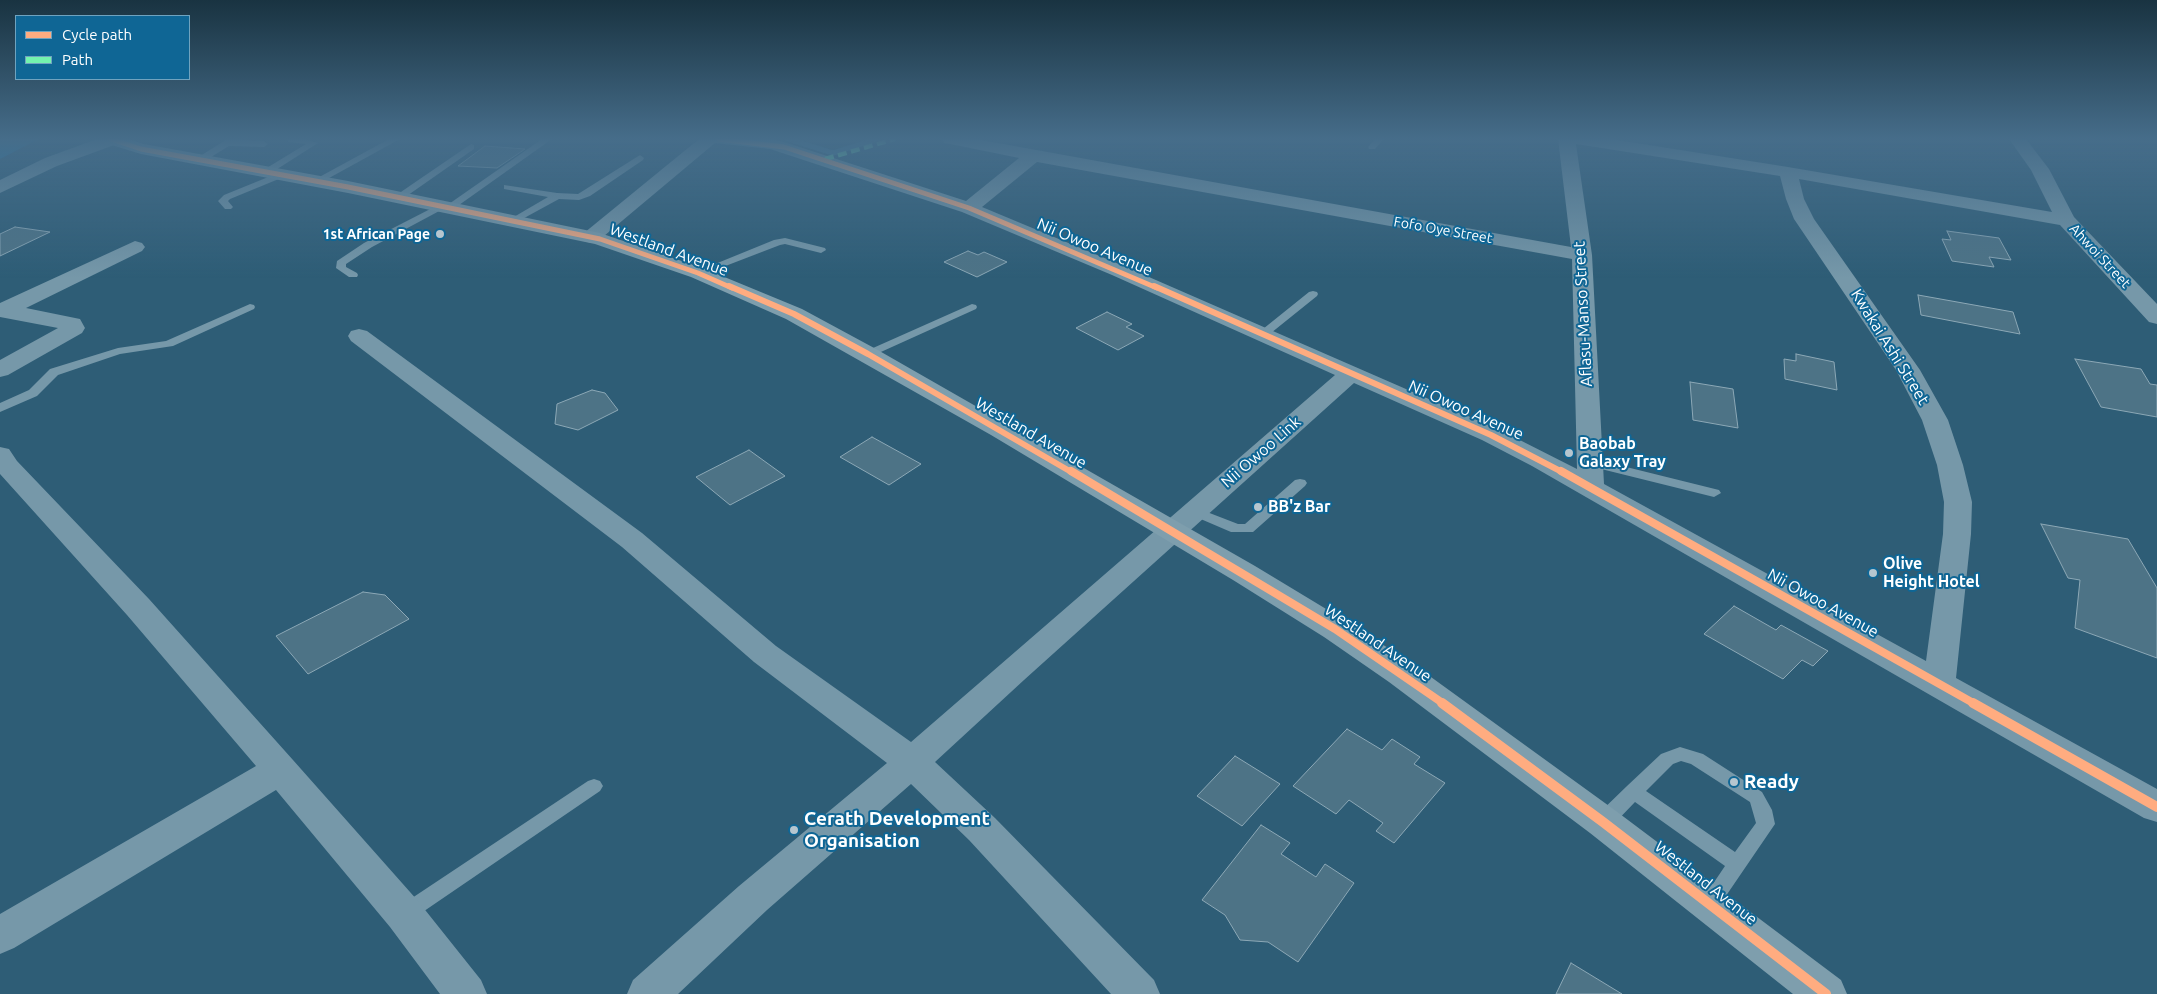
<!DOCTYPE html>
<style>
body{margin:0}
#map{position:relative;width:2157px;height:994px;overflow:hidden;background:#2e5d76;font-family:Ubuntu,sans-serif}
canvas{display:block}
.legend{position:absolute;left:15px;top:15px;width:175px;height:65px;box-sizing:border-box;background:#0f6695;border:1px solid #6fa3bf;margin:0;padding:6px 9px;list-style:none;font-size:15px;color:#fff}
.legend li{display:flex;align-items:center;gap:10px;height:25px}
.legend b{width:25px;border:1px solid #6fa3bf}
</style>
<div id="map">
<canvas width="2157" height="994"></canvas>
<ul class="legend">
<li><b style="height:6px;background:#ffac80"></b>Cycle path</li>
<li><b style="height:6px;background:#73f3ae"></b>Path</li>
</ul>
</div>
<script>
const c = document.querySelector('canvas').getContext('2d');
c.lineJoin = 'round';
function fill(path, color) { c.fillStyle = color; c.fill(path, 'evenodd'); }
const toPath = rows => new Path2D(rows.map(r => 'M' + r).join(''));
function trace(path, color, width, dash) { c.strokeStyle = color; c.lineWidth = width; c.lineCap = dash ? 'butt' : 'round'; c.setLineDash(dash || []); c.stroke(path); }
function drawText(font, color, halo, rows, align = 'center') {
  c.font = font + ' Ubuntu,sans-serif'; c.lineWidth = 4; c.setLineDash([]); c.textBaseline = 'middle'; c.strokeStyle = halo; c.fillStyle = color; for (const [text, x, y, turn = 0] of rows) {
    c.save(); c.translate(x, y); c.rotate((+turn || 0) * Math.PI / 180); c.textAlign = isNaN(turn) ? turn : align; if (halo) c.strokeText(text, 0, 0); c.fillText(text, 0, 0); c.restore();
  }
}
const green = toPath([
 [0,139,39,139,0,159]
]);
const stream = toPath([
 [788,139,833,153,877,139]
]);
const building = toPath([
 [485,146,525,149,497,168,458,166,485,146],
 [15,227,50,232,0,256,0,234,15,227],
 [1947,231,1999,238,2011,260,1989,257,1994,267,1952,261,1942,239,1951,240,1947,231],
 [968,251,978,255,984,252,1007,262,977,277,944,262,968,251],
 [1918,295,2013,312,2020,334,1921,315,1918,295],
 [1107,312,1132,324,1126,327,1144,336,1118,350,1076,328,1107,312],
 [1796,354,1834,362,1837,390,1785,379,1784,359,1796,361,1796,354],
 [2075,359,2141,369,2150,384,2157,385,2157,417,2101,407,2075,359],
 [1690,382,1733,389,1738,428,1693,420,1690,382],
 [592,390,605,393,618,410,578,430,555,424,557,404,592,390],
 [872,437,921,464,889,485,840,457,872,437],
 [749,450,785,476,730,505,696,477,749,450],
 [2041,524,2128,539,2157,588,2157,658,2075,628,2080,580,2068,578,2041,524],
 [363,592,385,595,409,619,308,674,276,636,363,592],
 [1734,606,1776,630,1781,625,1828,651,1813,666,1802,660,1783,679,1704,634,1734,606],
 [1347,729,1382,750,1392,739,1420,757,1414,764,1445,783,1394,843,1376,831,1383,823,1349,800,1336,814,1293,786,1347,729],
 [1235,756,1280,784,1242,826,1197,796,1235,756],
 [1261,825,1290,843,1281,854,1316,877,1325,864,1354,883,1298,962,1268,942,1240,940,1225,915,1202,900,1261,825],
 [1571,963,1622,994,1556,994,1571,963]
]);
const lane = toPath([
 [227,139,264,141,268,144,264,147,229,146,203,162,197,162,197,158,227,139],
 [287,139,304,139,318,143,271,173,265,173,265,169,306,144,288,142,287,139],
 [389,139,400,139,320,183,317,184,312,181,389,139],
 [542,139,552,139,452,210,446,210,446,206,542,139],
 [1375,139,1384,139,1375,149,1369,149,1368,147,1375,139],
 [471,144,474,145,474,149,401,200,395,200,395,196,471,144],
 [640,155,644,158,643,160,590,196,579,200,559,199,515,223,512,224,507,221,548,197,504,189,504,185,557,193,578,194,640,155],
 [283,171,286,172,286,176,230,199,228,201,233,207,231,209,225,209,218,201,224,195,283,171],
 [440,204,443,205,443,209,372,247,346,264,346,267,357,273,358,275,357,277,349,277,336,268,337,261,364,243,440,204],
 [785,238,825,248,826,250,821,253,785,244,780,245,702,275,694,275,693,273,774,240,785,238],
 [1313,291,1317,292,1318,294,1317,296,1266,337,1258,337,1256,335,1258,333,1309,292,1313,291],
 [250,304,254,305,255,307,254,309,173,346,120,354,58,375,37,396,0,412,0,403,29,390,50,369,118,348,166,341,250,304],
 [972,304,976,305,977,307,976,309,872,356,868,358,862,354,864,352,972,304],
 [1590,458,1719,490,1721,493,1714,497,1585,465,1583,462,1590,458],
 [1300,479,1305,480,1307,483,1305,486,1253,532,1231,532,1189,514,1187,511,1189,508,1194,507,1238,524,1245,524,1295,480,1300,479],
 [1680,747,1703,754,1762,792,1772,810,1775,824,1717,909,1710,912,1703,909,1700,903,1725,866,1635,802,1610,828,1603,830,1596,828,1594,822,1596,816,1627,786,1661,754,1680,747],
 [1681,761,1691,764,1750,802,1756,823,1735,852,1646,791,1673,764,1681,761],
 [594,779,600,781,603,786,600,791,411,920,404,923,397,920,394,914,397,908,588,781,594,779]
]);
const street = toPath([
 [97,139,120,140,117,144,57,166,0,193,0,180,45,158,97,139],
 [699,139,772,139,784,142,966,201,1019,158,950,144,944,143,942,139,976,139,1571,247,1558,139,1611,139,1788,167,2052,212,2031,170,2009,139,2026,139,2049,169,2074,217,2157,304,2157,324,2149,322,2060,225,1799,179,1804,199,1814,219,1920,370,1948,420,1963,465,1972,502,1971,534,1956,678,2157,789,2157,822,2144,818,1532,466,1482,440,1354,383,1024,680,935,762,995,818,1154,980,1160,994,1111,994,969,840,911,784,767,910,678,994,627,994,633,980,739,886,887,763,754,662,622,547,351,341,348,336,351,331,359,329,367,331,642,533,776,646,911,742,1335,375,1112,275,962,212,770,149,715,143,598,241,591,243,584,241,581,237,584,233,699,139],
 [1576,144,1780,176,1786,199,1794,219,1896,370,1922,420,1937,465,1944,502,1943,534,1926,661,1604,484,1592,255,1576,144],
 [1037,162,1572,259,1577,469,1500,430,1126,267,982,207,1037,162],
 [135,241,142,243,145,247,142,251,26,308,80,319,85,328,82,333,8,375,0,377,0,360,58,328,0,317,0,303,135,241],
 [0,447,9,449,17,461,149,599,293,760,418,901,481,980,487,994,440,994,390,927,276,790,14,948,0,954,0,914,256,766,127,615,0,474,0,447]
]);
const secondary = toPath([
 [103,139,128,139,144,144,348,181,600,233,705,269,802,309,876,349,1255,566,1346,621,1413,664,1616,811,1841,980,1847,994,1793,994,1590,833,1389,682,1324,637,1233,580,991,435,786,319,691,277,595,244,348,193,141,154,105,143,103,139]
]);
const quiet = toPath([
 [825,159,895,139]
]);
const cyclewayFar3 = toPath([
 [111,139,141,149,348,187,600,239,698,273,732,288],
 [719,139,784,147,969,208,1157,288]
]);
const cyclewayFar2 = toPath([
 [729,286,794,314,868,354,1073,473],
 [1154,286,1491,435,1564,473]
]);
const cyclewayFar1 = toPath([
 [1071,471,1335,629,1444,704],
 [1561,471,1975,704]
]);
const cycleway = toPath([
 [1442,703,1603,822,1826,994],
 [1973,703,2157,807]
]);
const markers = [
 [440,234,5,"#b6c6cf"],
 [1569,453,5,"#b6c6cf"],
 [1258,507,5,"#b6c6cf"],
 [1873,573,5,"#b6c6cf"],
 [1734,782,5,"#b6c6cf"],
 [794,830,5,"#b6c6cf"]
];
const farStreetnames = [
 ["Fofo Oye Street",1443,230,10],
 ["Ahwoi Street",2100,256,47]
];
const farPoinames = [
 ["1st African Page",430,234]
];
const streetNames = [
 ["Nii Owoo Avenue",1095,247,23],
 ["Westland Avenue",669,250,20],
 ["Aflasu-Manso Street",1583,314,-93],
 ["Kwakai Ashi Street",1890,347,58],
 ["Nii Owoo Avenue",1466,410,24],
 ["Westland Avenue",1031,433,30],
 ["Nii Owoo Link",1261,452,-41],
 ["Nii Owoo Avenue",1823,603,29],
 ["Westland Avenue",1378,643,34],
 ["Westland Avenue",1706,883,38]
];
const poiNames = [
 ["Baobab",1579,444],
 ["Galaxy Tray",1579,462],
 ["BB'z Bar",1268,507],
 ["Olive",1883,564],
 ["Height Hotel",1883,582]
];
const nearPoinames = [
 ["Ready",1744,782],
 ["Cerath Development",804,819],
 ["Organisation",804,841]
];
fill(green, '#1f7bab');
trace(stream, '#4480a1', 5);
fill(building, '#4d7386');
trace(building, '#8ca8b6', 1);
fill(lane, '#7698a9');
fill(street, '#7698a9');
fill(secondary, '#7e9ead');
trace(quiet, '#73f3ae', 4.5, [9, 4.5]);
trace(cyclewayFar3, '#ffac80', 5);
trace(cyclewayFar2, '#ffac80', 6);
trace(cyclewayFar1, '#ffac80', 8);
trace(cycleway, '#ffac80', 10);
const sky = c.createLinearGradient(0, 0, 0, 278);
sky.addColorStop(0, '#193341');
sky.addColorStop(0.5, '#466d8a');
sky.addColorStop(1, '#466d8a00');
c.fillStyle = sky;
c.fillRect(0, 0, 2157, 278);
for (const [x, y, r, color] of markers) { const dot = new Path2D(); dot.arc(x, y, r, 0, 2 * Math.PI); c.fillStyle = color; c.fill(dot); trace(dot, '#0f6695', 2); }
drawText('14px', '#fff', '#0f6695', farStreetnames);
drawText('bold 14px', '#fff', '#0f6695', farPoinames, 'right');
drawText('16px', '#fff', '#0f6695', streetNames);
drawText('bold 16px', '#fff', '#0f6695', poiNames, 'left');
drawText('bold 19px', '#fff', '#0f6695', nearPoinames, 'left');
</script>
